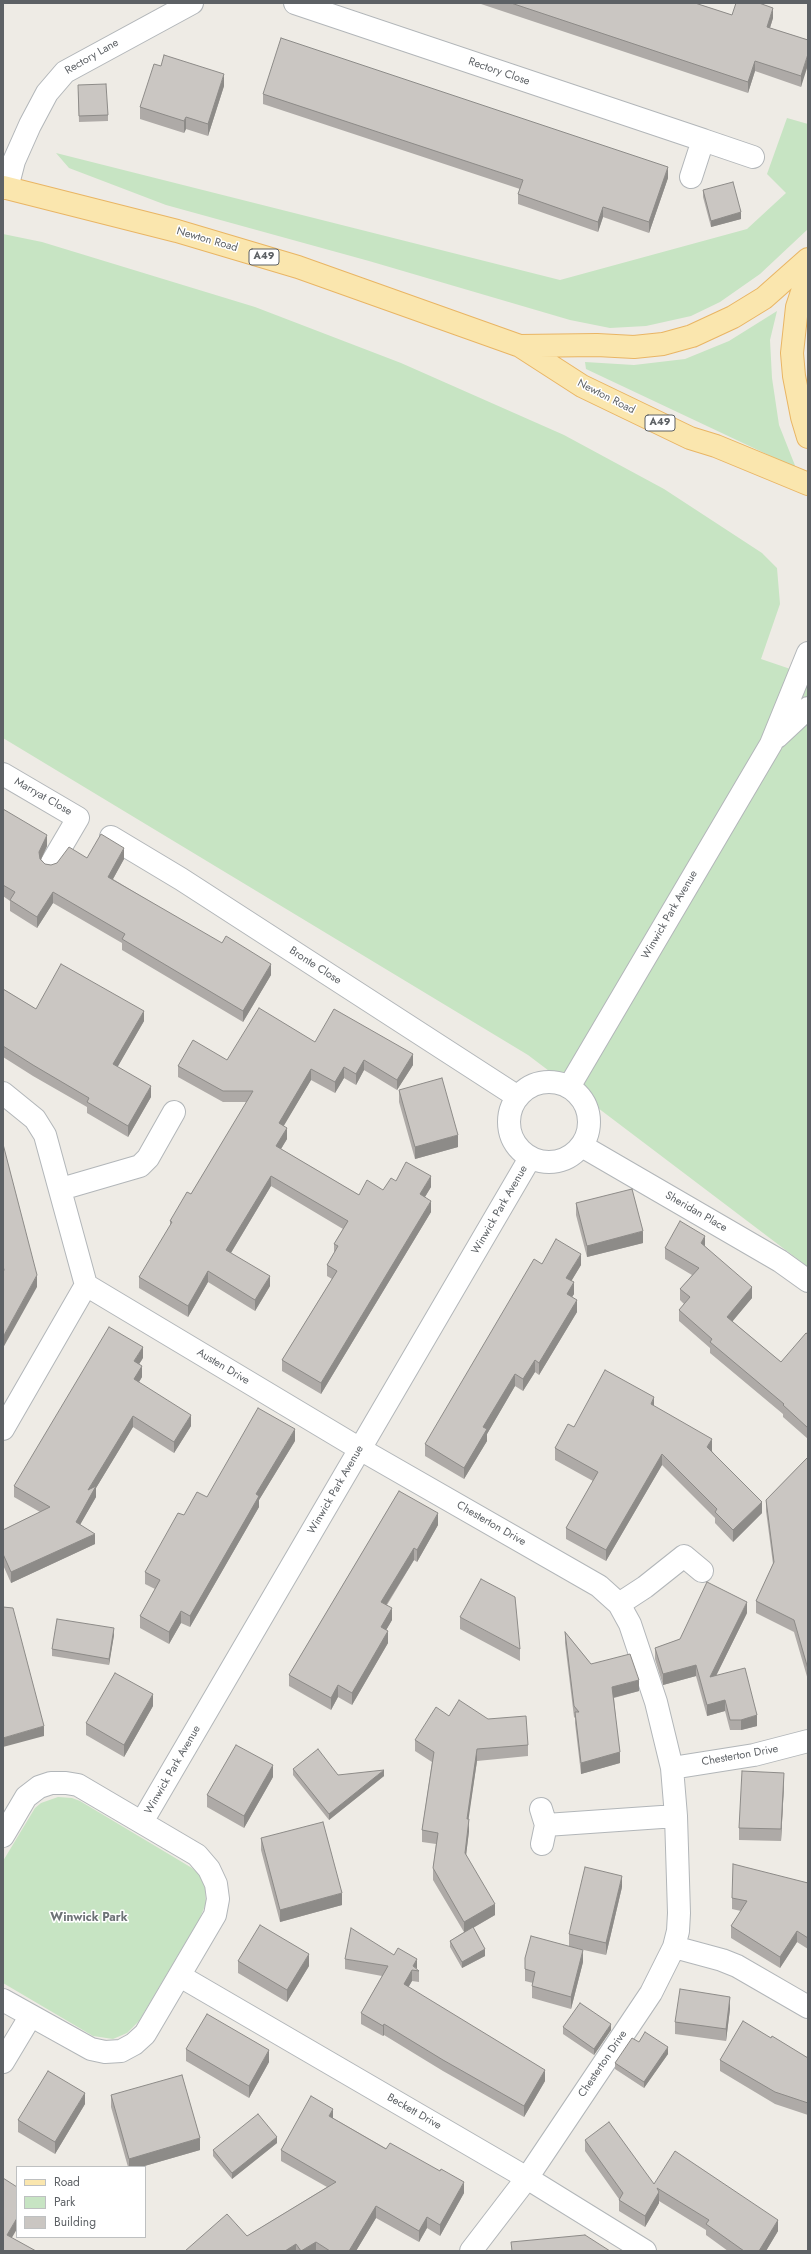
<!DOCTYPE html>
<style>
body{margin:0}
#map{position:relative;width:811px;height:2254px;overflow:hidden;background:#eeebe5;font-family:Jost,sans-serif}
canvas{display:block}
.frame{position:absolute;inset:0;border:4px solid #5d6165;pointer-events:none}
.legend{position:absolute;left:16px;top:2166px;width:130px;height:72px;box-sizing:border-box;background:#fff;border:1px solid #bec0c1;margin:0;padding:5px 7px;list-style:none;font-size:12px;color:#5d6165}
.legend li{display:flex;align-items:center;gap:8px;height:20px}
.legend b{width:20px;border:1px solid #bec0c1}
</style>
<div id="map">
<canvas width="811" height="2254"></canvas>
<div class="frame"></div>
<ul class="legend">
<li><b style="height:5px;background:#fae6ae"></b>Road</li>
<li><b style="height:11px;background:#c7e4c3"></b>Park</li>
<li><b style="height:11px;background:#cac6c2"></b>Building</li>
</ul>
</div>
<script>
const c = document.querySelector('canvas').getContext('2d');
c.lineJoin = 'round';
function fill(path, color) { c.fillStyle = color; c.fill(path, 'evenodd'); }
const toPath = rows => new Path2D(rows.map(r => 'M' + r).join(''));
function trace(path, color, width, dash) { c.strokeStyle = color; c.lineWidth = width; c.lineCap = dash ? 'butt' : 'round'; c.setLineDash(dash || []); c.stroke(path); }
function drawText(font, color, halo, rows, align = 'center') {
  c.font = font + ' Jost,sans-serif'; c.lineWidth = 3; c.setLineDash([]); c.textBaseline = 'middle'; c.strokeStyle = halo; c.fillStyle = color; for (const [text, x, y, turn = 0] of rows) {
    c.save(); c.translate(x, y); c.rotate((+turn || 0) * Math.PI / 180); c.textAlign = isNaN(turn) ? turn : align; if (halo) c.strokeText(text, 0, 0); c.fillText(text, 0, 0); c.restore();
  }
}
const green = toPath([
 [787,118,808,124,808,229,760,274,720,302,691,316,646,326,610,328,570,320,369,261,166,205,69,168,56,153,560,280,747,229,786,193,767,174],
 [3,234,42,242,255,307,401,363,564,435,664,489,762,553,777,568,780,604,761,659,808,675,808,1267,528,1055,3,738],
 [777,311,770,340,772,378,779,425,796,468,586,369,585,362,634,365,685,359,729,341],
 [58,1797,72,1798,80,1801,192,1868,199,1874,205,1888,206,1903,200,1918,139,2021,127,2033,113,2039,93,2036,3,1983,3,1861,35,1808,41,1803]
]);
const street = toPath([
 [295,3,703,140],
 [691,177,703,140,753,157],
 [7,188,14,161,30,125,47,93,65,72,192,3],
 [777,737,808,708],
 [3,774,78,818,51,864],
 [111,837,181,879,518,1097],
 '509 1122a40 40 0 1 1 80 0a40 40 0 1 1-80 0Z',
 [569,1087,771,744,808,653],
 [3,1093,35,1119,45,1135,86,1285,360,1449,599,1586,619,1604,630,1624,656,1702,672,1768,676,1816,679,1913,678,1931,674,1947,651,1993,527,2178,471,2251],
 [582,1146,780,1261,808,1281],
 [61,1189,140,1166,148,1158,174,1112],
 [3,1429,86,1285],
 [619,1604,645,1587,684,1556,702,1571],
 [672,1768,754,1755,808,1741],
 [541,1809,546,1825,542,1844],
 [142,1822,530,1158],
 [546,1825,676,1816],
 [3,1836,26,1797,39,1787,51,1783,66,1783,78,1785,197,1855,209,1869,216,1884,218,1899,215,1915,145,2034,134,2044,121,2051,105,2052,91,2049,3,2000],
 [674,1947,722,1960,737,1966,808,2007],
 [180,1976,527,2178,645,2251],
 [3,2062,30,2017]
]);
const primary = toPath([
 [3,187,177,231,298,267,520,346,582,386,690,438,716,446,808,484],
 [808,274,797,307,792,353,794,376,802,417,808,437],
 [520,346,597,345,634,347,663,344,692,336,733,317,764,298,808,259]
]);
const wall = toPath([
 [478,3,695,3,732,15,773,18,770,28,808,40,801,87,755,71,748,93],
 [161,66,224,86,208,136,186,129,184,133,140,119,140,107],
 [78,91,108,115,108,121,79,122],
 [263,94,668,178,649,233,603,217,598,232,518,204,518,194,520,189,263,104],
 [703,190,741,219,711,227,703,197],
 [3,809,47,846,41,859,45,864,51,865,87,858,124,859,113,879,271,975,243,1022,122,950,122,943,53,903,37,928,10,911,10,901,3,896],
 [3,989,36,1009,144,1021,117,1067,151,1097,128,1137,87,1113,87,1107,33,1076,3,1057],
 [315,1042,413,1065,397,1090,364,1070,356,1085,344,1078,335,1093,311,1080,283,1126,287,1139,281,1149,359,1195,383,1190,396,1181,431,1187,425,1197,431,1212,321,1394,282,1371,282,1360,332,1279,327,1276,327,1265,334,1253,334,1244,343,1229,271,1186,231,1253,270,1286,255,1311,208,1282,188,1317,139,1288,139,1277,170,1226,170,1221,191,1194,247,1102,223,1102,178,1077,178,1066,227,1060],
 [399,1090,458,1147,415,1159,399,1102],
 [576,1203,643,1243,587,1257,576,1215],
 [705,1246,752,1298,732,1321,781,1362,808,1334,808,1439,783,1417,783,1414,710,1353,710,1348,679,1321,679,1310,684,1304,680,1300,680,1289,692,1275,665,1259,665,1248],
 [542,1264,581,1265,571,1281,574,1294,572,1297,577,1312,539,1375,535,1372,523,1391,515,1386,487,1434,487,1441,464,1479,425,1456,425,1444],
 [143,1358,139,1364,142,1377,139,1382,191,1426,174,1453,133,1427,96,1488,96,1497,80,1524,95,1544,11,1583,3,1565,3,1530,40,1512,14,1497,14,1486],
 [654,1406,712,1451,762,1513,733,1542,715,1523,715,1518,662,1465,606,1561,566,1539,566,1528,593,1481,555,1460,555,1448,574,1427],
 [295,1441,259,1500,259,1507,190,1627,181,1623,169,1644,140,1628,140,1616,155,1589,145,1584,145,1572,184,1515,207,1497],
 [808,1457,808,1680,794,1632,756,1613,756,1601,773,1564,766,1511,766,1500],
 [399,1491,438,1525,417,1562,414,1560,387,1605,392,1620,386,1630,388,1643,352,1705,338,1697,331,1710,289,1686,289,1675],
 [747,1613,716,1676,757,1726,741,1730,730,1730,725,1711,707,1716,696,1676,663,1685,655,1659,655,1648,680,1639],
 [460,1617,520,1649,520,1661,460,1629],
 [565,1632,591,1664,639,1691,614,1698,620,1763,581,1774,575,1723,575,1718,574,1717,565,1643],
 [114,1635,109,1665,52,1656,52,1649],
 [153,1706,124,1757,86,1735,86,1723],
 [449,1716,528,1745,528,1756,477,1761,468,1819,469,1831,466,1855,495,1915,473,1928,485,1956,462,1968,450,1947,450,1941,464,1932,433,1880,433,1868,436,1844,422,1842,422,1830,432,1762,415,1751,415,1740],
 [293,1769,338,1775,384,1776,329,1820,293,1775],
 [273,1777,244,1828,207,1807,207,1795],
 [784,1785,781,1841,739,1840,739,1828],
 [261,1838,342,1905,280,1922,261,1850],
 [808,1883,808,1949,797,1942,780,1968,731,1938,731,1926,741,1911,732,1909,732,1898],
 [622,1887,606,1955,575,1948,583,1962,571,2009,532,1998,532,1986,533,1983,525,1981,525,1958,569,1946,569,1934],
 [345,1959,417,1970,419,1971,419,1982,412,1981,408,1987,545,2081,524,2117,443,2071,384,2035,383,2036,361,2024,361,2013,382,1976,345,1969],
 [238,1961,309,1966,287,2002,238,1973],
 [730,2009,726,2041,675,2034,675,2022],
 [563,2027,611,2030,594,2055,563,2034],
 [771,2038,808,2058,808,2115,775,2104,720,2071,720,2060],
 [639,2042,668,2054,644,2088,615,2069,615,2063],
 [186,2049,269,2062,249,2098,186,2061],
 [111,2095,200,2150,141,2167,128,2167,111,2107],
 [85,2104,55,2154,18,2132,18,2120],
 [333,2118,464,2193,440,2236,427,2228,419,2242,376,2218,356,2251,184,2251,247,2236,327,2187,281,2161,281,2150],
 [585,2140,654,2184,778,2231,766,2251,728,2251,706,2235,706,2230,659,2201,659,2203,645,2227,619,2211,619,2199,585,2151],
 [277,2143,232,2179,213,2156,213,2150]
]);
const shadedWall = toPath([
 [773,8,773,18,767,37,767,27],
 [808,54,808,65,801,87,801,76],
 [755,61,755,71,748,93,748,82],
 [224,74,224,86,208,136,208,124],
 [186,117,186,129,184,133,184,121],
 [668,167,668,178,649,233,649,222],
 [603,207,603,217,598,232,598,222],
 [741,212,741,219,711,227,711,221],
 [47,835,47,846,39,864,39,852],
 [124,848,124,859,108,888,108,877],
 [53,892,53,903,37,928,37,917],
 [271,964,271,975,243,1022,243,1011],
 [144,1011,144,1021,113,1075,113,1064],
 [413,1054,413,1065,397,1090,397,1080],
 [364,1060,364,1070,356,1085,356,1074],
 [344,1067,344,1078,335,1093,335,1082],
 [311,1069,311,1080,279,1134,279,1123],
 [151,1086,151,1097,128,1137,128,1126],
 [287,1128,287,1139,276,1157,276,1146],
 [458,1135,458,1147,415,1159,415,1147],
 [271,1176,271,1186,226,1261,226,1250],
 [431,1176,431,1187,420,1205,420,1194],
 [431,1201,431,1212,321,1394,321,1383],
 [643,1231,643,1243,587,1257,587,1246],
 [705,1236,705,1247,701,1243],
 [581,1254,581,1265,566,1290,566,1278],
 [208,1271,208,1282,188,1317,188,1306],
 [37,1275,37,1287,3,1348,3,1337],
 [270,1276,270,1286,255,1311,255,1300],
 [574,1282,574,1294,567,1305,567,1294],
 [752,1287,752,1298,727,1328,727,1317],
 [577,1300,577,1312,539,1375,539,1363],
 [143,1347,143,1358,134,1372,134,1361],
 [535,1360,535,1372,523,1391,523,1379],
 [142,1366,142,1377,134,1390,134,1379],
 [515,1374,515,1386,487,1434,487,1441,464,1479,464,1468,483,1427],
 [654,1397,654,1409,651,1404],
 [191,1415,191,1426,174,1453,174,1442],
 [133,1416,133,1427,96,1488,96,1497,76,1532,76,1522,88,1490],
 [295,1429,295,1441,259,1500,259,1507,190,1627,190,1616,256,1494],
 [712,1439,712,1451,707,1458,707,1447],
 [662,1454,662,1465,606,1561,606,1550],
 [762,1502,762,1513,733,1542,733,1530],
 [438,1513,438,1525,417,1562,417,1550],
 [95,1534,95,1544,11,1583,11,1572],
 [414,1548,414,1560,381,1613,381,1602],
 [747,1602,747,1613,710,1688,710,1677],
 [392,1608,392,1620,381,1639,381,1627],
 [181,1611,181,1623,169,1644,169,1632],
 [114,1628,114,1635,109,1665,109,1659],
 [388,1631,388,1643,352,1705,352,1693],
 [696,1665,696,1676,663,1685,663,1674],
 [639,1680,639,1691,612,1698,612,1687],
 [338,1685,338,1697,331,1710,331,1698],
 [153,1694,153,1706,124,1757,124,1745],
 [725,1700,725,1711,707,1716,707,1705],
 [757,1715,757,1726,741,1730,741,1720],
 [44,1726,44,1736,3,1747,3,1738],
 [477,1749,477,1761,467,1830,467,1819],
 [620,1752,620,1763,581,1774,581,1763],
 [273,1765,273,1777,244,1828,244,1816],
 [384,1770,384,1776,329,1820,329,1814],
 [784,1773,784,1785,781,1841,781,1829],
 [469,1819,469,1831,465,1864,465,1853],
 [622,1876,622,1887,606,1955,606,1943],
 [342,1893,342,1905,280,1922,280,1910],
 [495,1904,495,1915,464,1933,464,1922],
 [797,1931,797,1942,780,1968,780,1957],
 [485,1949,485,1956,462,1968,462,1962],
 [583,1950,583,1962,571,2009,571,1997],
 [309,1954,309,1966,287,2002,287,1990],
 [417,1959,417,1969,413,1966],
 [412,1970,412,1981,404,1995,404,1984],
 [730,1997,730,2009,726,2041,726,2029],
 [384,2024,384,2035,383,2036,383,2026],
 [611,2024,611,2030,594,2055,594,2049],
 [668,2047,668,2054,644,2088,644,2082],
 [269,2050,269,2062,249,2098,249,2086],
 [545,2070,545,2081,524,2117,524,2106],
 [85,2093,85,2104,55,2154,55,2142],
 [333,2109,333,2120,329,2116],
 [277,2137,277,2143,232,2179,232,2173],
 [200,2138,200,2150,141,2167,129,2167,129,2159],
 [464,2182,464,2193,440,2236,440,2225],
 [659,2192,659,2203,645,2227,645,2216],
 [376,2206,376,2218,356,2251,349,2251],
 [427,2217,427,2228,419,2242,419,2231],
 [17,2218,17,2229,7,2246,7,2235],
 [778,2220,778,2231,766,2251,759,2251],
 [316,2242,316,2251,301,2251],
 [296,2244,296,2251,285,2251]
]);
const building = toPath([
 [511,3,695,3,732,15,736,3,759,3,773,8,767,27,808,40,808,54,801,76,755,61,748,82,511,3],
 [281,38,668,167,649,222,603,207,598,222,518,194,523,180,263,94,281,38],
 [164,55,224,74,208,124,186,117,184,121,140,107,154,64,161,66,164,55],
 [106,84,108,115,79,116,78,85,106,84],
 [733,182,741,212,711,221,703,190,733,182],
 [3,809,47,835,39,852,40,859,45,864,51,865,57,863,69,847,87,858,101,834,124,848,108,877,222,943,226,936,271,964,243,1011,122,939,125,934,53,892,37,917,10,900,15,892,3,885,3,809],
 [61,964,144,1011,113,1064,151,1086,128,1126,87,1102,89,1098,33,1065,3,1046,3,989,36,1009,61,964],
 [259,1008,315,1042,334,1009,413,1054,397,1080,364,1060,356,1074,344,1067,335,1082,311,1069,279,1123,287,1128,276,1146,359,1195,367,1180,383,1190,391,1178,396,1181,406,1162,431,1176,420,1194,431,1201,321,1383,282,1360,337,1271,327,1265,338,1246,334,1244,348,1221,271,1176,226,1250,270,1276,255,1300,208,1271,188,1306,139,1277,172,1222,170,1221,187,1192,191,1194,253,1091,223,1091,178,1066,193,1040,227,1060,259,1008],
 [442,1078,458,1135,415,1147,399,1090,442,1078],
 [3,1144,37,1275,3,1337,3,1272,4,1270,3,1266,3,1144],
 [632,1189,643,1231,587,1246,576,1203,632,1189],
 [680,1221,705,1236,701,1243,752,1287,727,1317,781,1362,806,1333,808,1334,808,1428,783,1405,784,1404,710,1342,712,1339,679,1310,690,1297,680,1289,699,1268,665,1248,680,1221],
 [556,1239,581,1254,566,1278,574,1282,567,1294,577,1300,539,1363,535,1360,523,1379,515,1374,483,1427,487,1429,464,1468,425,1444,534,1259,542,1264,556,1239],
 [109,1327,143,1347,134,1361,142,1366,134,1379,191,1415,174,1442,133,1416,88,1490,96,1486,76,1522,95,1534,11,1572,3,1554,3,1530,50,1507,14,1486,109,1327],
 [605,1370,654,1397,651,1404,712,1439,707,1447,762,1502,733,1530,715,1512,717,1509,662,1454,606,1550,566,1528,598,1472,555,1448,568,1424,574,1427,605,1370],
 [258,1408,295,1429,256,1494,259,1496,190,1616,181,1611,169,1632,140,1616,160,1580,145,1572,178,1513,184,1515,197,1492,207,1497,258,1408],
 [808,1457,808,1669,794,1620,756,1601,774,1562,766,1500,808,1457],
 [399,1491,438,1513,417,1550,414,1548,381,1602,392,1608,381,1627,388,1631,352,1693,338,1685,331,1698,289,1675,399,1491],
 [481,1579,515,1597,520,1649,460,1617,481,1579],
 [707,1582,747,1602,710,1677,745,1668,757,1715,741,1720,730,1720,725,1700,707,1705,696,1665,663,1674,655,1648,680,1639,707,1582],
 [3,1607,13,1608,44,1726,3,1738,3,1607],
 [57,1619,114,1628,109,1659,52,1649,57,1619],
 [565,1632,591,1664,630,1654,639,1680,612,1687,620,1752,581,1763,575,1712,579,1712,574,1706,565,1632],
 [115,1673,153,1694,124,1745,86,1723,115,1673],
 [459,1700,488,1719,526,1716,528,1745,477,1749,467,1819,469,1819,465,1853,495,1904,464,1922,433,1868,438,1833,422,1830,434,1752,415,1740,436,1707,449,1716,459,1700],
 [236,1745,273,1765,244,1816,207,1795,236,1745],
 [318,1749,338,1775,384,1770,329,1814,293,1769,318,1749],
 [742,1771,784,1773,781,1829,739,1828,742,1771],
 [323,1822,342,1893,280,1910,261,1838,323,1822],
 [733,1864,808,1883,808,1938,797,1931,780,1957,731,1926,747,1901,732,1898,733,1864],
 [585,1867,622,1876,606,1943,569,1934,585,1867],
 [260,1925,309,1954,287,1990,238,1961,260,1925],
 [473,1927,485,1949,462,1962,450,1941,473,1927],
 [351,1928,394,1955,398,1948,417,1959,413,1966,419,1971,412,1970,404,1984,545,2070,524,2106,443,2060,384,2024,383,2026,361,2013,388,1966,345,1959,351,1928],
 [531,1936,583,1950,571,1997,532,1986,535,1972,525,1969,525,1958,531,1936],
 [680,1989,730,1997,726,2029,675,2022,680,1989],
 [580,2003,611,2024,594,2049,563,2027,580,2003],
 [207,2014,269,2050,249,2086,186,2049,207,2014],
 [743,2021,771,2038,772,2036,808,2058,808,2103,775,2092,720,2060,743,2021],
 [645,2032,668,2047,644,2082,615,2063,632,2038,639,2042,645,2032],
 [48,2071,85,2093,55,2142,18,2120,48,2071],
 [182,2075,200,2138,129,2159,111,2095,182,2075],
 [311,2096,333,2109,329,2116,386,2149,390,2143,440,2171,441,2169,464,2182,440,2225,427,2217,419,2231,376,2206,349,2251,330,2251,316,2242,301,2251,296,2244,285,2251,185,2251,227,2214,247,2236,336,2182,281,2150,311,2096],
 [258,2114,277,2137,232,2173,213,2150,258,2114],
 [609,2122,654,2184,675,2151,778,2220,759,2251,744,2251,706,2224,709,2220,657,2188,659,2192,645,2216,619,2200,623,2193,585,2140,609,2122],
 [3,2178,17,2187,17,2218,7,2235,36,2251,3,2251,3,2178],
 [585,2235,610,2251,512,2251,511,2242,585,2235]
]);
const shields = [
 [264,257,30],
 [660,423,30]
];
const shieldNames = [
 ["A49",264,257],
 ["A49",660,423]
];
const streetNames = [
 ["Rectory Lane",92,57,-30],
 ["Rectory Close",499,72,19],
 ["Newton Road",207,240,16],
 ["Newton Road",606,397,27],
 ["Marryat Close",43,797,30],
 ["Winwick Park Avenue",670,915,-60],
 ["Bronte Close",315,966,33],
 ["Winwick Park Avenue",500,1210,-60],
 ["Sheridan Place",696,1212,30],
 ["Austen Drive",223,1367,31],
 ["Winwick Park Avenue",336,1490,-60],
 ["Chesterton Drive",491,1524,30],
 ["Chesterton Drive",740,1756,-10],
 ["Winwick Park Avenue",173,1770,-60],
 ["Chesterton Drive",603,2064,-56],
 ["Beckett Drive",414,2112,30]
];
const neighbourhoodNames = [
 ["Winwick Park",89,1918]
];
fill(green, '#c7e4c3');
trace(street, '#b2b6b9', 24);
trace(primary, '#e9b564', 24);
trace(street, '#fff', 22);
trace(primary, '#fae6ae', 22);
fill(wall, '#aeaaa7');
fill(shadedWall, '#8d8b88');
fill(building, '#cac6c2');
trace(building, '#8d8b88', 1);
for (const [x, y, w] of shields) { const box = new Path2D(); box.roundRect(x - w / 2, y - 8, w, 16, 3); c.fillStyle = '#fff'; c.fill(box); trace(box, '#5d6165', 1); }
drawText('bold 10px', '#5d6165', null, shieldNames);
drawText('11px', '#5d6165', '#fff', streetNames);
drawText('bold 12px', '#6e7377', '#fff', neighbourhoodNames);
</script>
